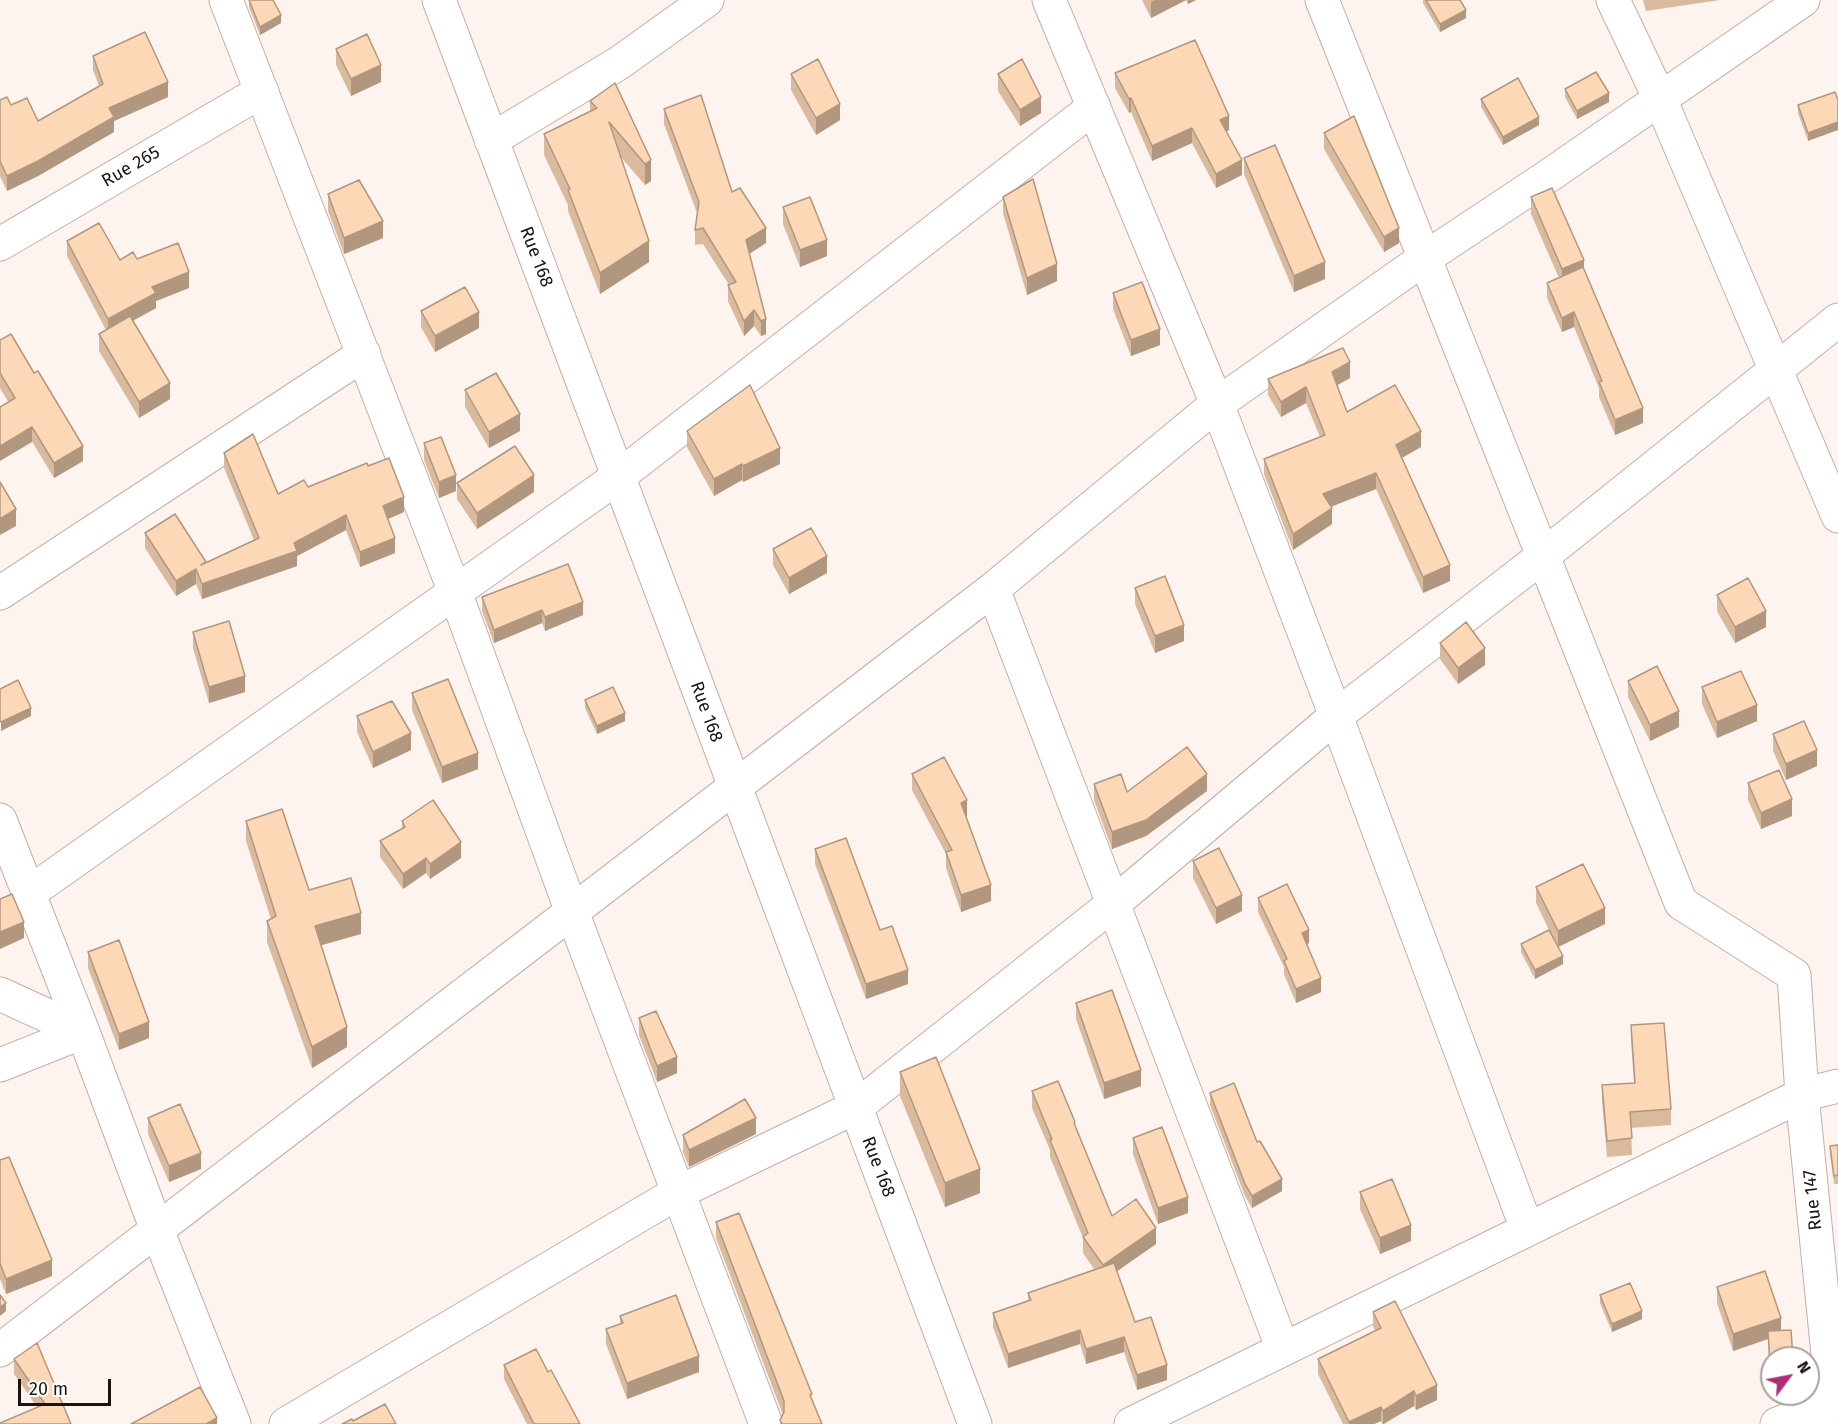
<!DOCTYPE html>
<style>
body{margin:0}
#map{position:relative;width:1838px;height:1424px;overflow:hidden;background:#fdf3ef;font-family:"Fira Sans",sans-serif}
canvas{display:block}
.north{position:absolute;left:1760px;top:1346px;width:60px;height:60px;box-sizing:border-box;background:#fff;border:2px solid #a4a19f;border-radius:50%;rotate:58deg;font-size:16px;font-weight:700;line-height:24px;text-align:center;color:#1b1310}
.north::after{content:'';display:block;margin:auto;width:21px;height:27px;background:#af2e7a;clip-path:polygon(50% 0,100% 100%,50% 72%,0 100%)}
.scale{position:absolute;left:18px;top:1379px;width:93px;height:27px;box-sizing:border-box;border:3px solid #1b1310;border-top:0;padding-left:8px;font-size:18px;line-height:21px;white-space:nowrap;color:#1b1310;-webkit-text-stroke:4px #fff;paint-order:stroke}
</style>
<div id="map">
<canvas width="1838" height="1424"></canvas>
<div class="north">N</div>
<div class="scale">20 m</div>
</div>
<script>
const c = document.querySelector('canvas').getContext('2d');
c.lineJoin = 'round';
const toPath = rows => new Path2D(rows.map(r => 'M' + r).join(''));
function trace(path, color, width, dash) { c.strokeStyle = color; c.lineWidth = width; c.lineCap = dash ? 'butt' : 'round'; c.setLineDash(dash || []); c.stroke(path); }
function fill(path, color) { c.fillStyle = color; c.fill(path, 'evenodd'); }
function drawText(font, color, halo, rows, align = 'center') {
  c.font = font + ' "Fira Sans",sans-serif'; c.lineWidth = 4.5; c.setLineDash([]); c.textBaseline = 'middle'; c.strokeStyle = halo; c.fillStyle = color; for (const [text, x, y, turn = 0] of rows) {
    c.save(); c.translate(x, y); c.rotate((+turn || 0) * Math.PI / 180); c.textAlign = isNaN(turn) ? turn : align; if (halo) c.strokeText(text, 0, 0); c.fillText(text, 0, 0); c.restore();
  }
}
const minor = toPath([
 [226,0,455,592,572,912,766,1424],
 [439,0,975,1424],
 [1049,0,1217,404,1336,716,1527,1229],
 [1322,0,1681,903,1794,975,1802,1095,1835,1424],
 [1613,0,1660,99,1838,516],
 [491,140,619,63,707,0],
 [0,244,262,91],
 [993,589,1283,1349],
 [0,593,364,354],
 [0,820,83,1032,157,1230,234,1424],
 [29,893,618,477,1094,107],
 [0,994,83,1032],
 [0,1065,83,1032],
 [0,1350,993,589,1217,404,1425,258,1547,177,1803,0],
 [286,1424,677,1193,856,1107,1113,904,1336,716,1543,556,1838,320],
 [1131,1424,1802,1095,1838,1086],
 [1777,1424,1838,1400]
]);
const wall = toPath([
 [249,0,273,0,281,23,260,35,249,7],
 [1142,0,1196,0,1188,4,1186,0,1151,18],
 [1423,0,1460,0,1466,18,1440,32,1423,3],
 [1643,0,1720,0,1646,11],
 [336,49,381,82,351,96,336,65],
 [93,56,168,97,114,121,114,132,38,176,7,191,0,176,0,100,38,121,99,86,93,70],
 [1115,73,1229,130,1226,132,1242,175,1216,188,1192,143,1152,161,1131,112,1129,113,1115,88],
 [791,74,840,120,816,135,791,90],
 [998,74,1041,113,1020,126,998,91],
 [615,83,651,181,645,185,620,156,649,262,600,294,568,211,568,205,544,155,544,134,590,111,590,101],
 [1565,89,1609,102,1577,119,1565,97],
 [1481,99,1539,125,1503,145,1481,107],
 [1838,100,1808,141,1798,113,1798,105],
 [664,109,732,192,766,243,749,254,766,334,761,336,754,326,744,336,728,301,728,285,729,285,703,244,695,245,695,230,697,213,664,124],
 [1324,133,1399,243,1384,252,1324,149],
 [1244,158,1325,279,1294,292,1244,174],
 [328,194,383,238,344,254,328,211],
 [1003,197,1057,281,1027,295,1003,213],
 [1531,197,1584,269,1643,423,1615,435,1599,397,1599,388,1574,327,1562,332,1547,298,1547,283,1559,278,1531,214],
 [783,207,827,256,800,267,783,224],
 [67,241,120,260,137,259,189,288,156,301,156,308,133,321,170,399,139,418,99,351,99,334,106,330,67,256],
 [1113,293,1160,345,1131,356,1113,309],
 [421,311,479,328,435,352,421,327],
 [0,340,83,461,54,478,0,388],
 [1350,378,1337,385,1347,412,1421,447,1402,458,1450,581,1423,593,1376,489,1331,506,1332,524,1293,550,1264,474,1264,459,1320,437,1306,403,1281,417,1268,395,1268,379],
 [465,390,520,431,489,448,465,407],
 [687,431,780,464,743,482,742,480,714,496,687,447],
 [424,443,456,491,439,498,424,460],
 [224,453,278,494,308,487,368,466,404,512,388,519,395,553,360,567,346,530,297,556,297,566,202,599,196,584,176,596,145,548,145,533,206,563,254,540,224,468],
 [457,483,534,492,477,529,457,499],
 [773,549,827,573,789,594,773,565],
 [1135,588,1184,641,1155,653,1135,604],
 [1717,595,1766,627,1735,643,1717,611],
 [482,597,583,615,545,631,542,623,494,643,482,611],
 [193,632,245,692,209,703,193,648],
 [1440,643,1485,665,1458,684,1440,659],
 [1628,681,1679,727,1650,741,1628,697],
 [1702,687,1757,721,1717,738,1702,704],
 [412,693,478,769,442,783,412,710],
 [585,700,625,721,597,734,585,708],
 [357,716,411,750,373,768,357,732],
 [1773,734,1817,766,1786,780,1773,751],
 [912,774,967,816,966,816,991,901,961,912,946,868,946,854,912,790],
 [1748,783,1792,816,1761,829,1748,800],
 [1094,784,1127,792,1207,791,1146,836,1112,849,1094,800],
 [246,821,309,890,361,934,321,945,347,1047,312,1068,267,942,267,921,271,919,246,841],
 [402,821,461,858,430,879,426,873,403,889,380,857,380,841,402,829],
 [815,849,880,930,908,984,866,999,815,864],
 [1193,861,1242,911,1216,924,1193,878],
 [1536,887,1605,924,1558,947,1563,964,1535,979,1521,952,1521,944,1549,930,1536,903],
 [1258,898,1309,943,1306,945,1321,992,1296,1003,1284,974,1284,967,1258,912],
 [88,952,149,1038,119,1050,88,968],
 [1076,1003,1141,1086,1104,1099,1076,1019],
 [639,1018,677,1073,657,1082,639,1035],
 [1631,1025,1671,1109,1671,1125,1631,1128,1632,1155,1607,1157,1602,1101,1602,1085,1634,1083,1631,1041],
 [900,1072,980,1193,945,1207,900,1096],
 [1032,1091,1075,1126,1112,1216,1156,1244,1117,1271,1135,1322,1167,1380,1137,1390,1124,1352,1086,1364,1080,1344,1008,1368,993,1327,993,1313,1028,1300,1028,1293,1094,1269,1083,1253,1083,1238,1050,1157,1050,1150,1032,1108],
 [1210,1093,1257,1142,1282,1191,1252,1208,1245,1196,1210,1105],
 [148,1118,201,1169,169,1182,148,1134],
 [756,1134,689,1167,683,1152,683,1135],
 [1133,1138,1188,1213,1158,1224,1133,1154],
 [1838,1145,1838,1184,1834,1184,1830,1154,1830,1146],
 [0,1160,52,1276,6,1294,0,1279],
 [1360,1192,1411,1241,1380,1254,1360,1209],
 [716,1222,812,1400,822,1424,780,1424,780,1420,783,1415,716,1238],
 [1765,1271,1772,1358,1772,1394,1795,1395,1771,1396,1768,1339,1733,1351,1717,1303,1717,1287],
 [1600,1295,1642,1319,1612,1332,1600,1303],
 [1373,1312,1437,1400,1416,1410,1414,1406,1384,1424,1382,1424,1381,1421,1374,1424,1343,1424,1318,1374,1318,1359,1375,1331,1373,1326],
 [620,1316,699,1372,627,1399,606,1344,606,1329,620,1324],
 [14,1359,71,1424,37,1407,14,1374],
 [504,1365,548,1372,580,1424,527,1424,504,1379]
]);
const shadedWall = toPath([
 [1155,0,1186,0,1151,18,1151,2],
 [1188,0,1196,0,1188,4],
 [1466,10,1466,18,1440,32,1440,24],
 [281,15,281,23,260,35,260,27],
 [381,65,381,82,351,96,351,79],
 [168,82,168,97,114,121,114,132,38,176,7,191,7,176,109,108],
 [1609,93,1609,102,1577,119,1577,111],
 [1041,97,1041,113,1020,126,1020,110],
 [1131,98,1131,112,1129,113,1129,99],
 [840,104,840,120,816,135,816,118],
 [1229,116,1229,130,1220,135,1220,120],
 [1539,117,1539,125,1503,145,1503,137],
 [1838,122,1838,130,1808,141,1808,133],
 [1192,128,1192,143,1152,161,1152,146],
 [651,160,651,181,645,185,645,164],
 [1242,160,1242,175,1216,188,1216,174],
 [383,221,383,238,344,254,344,238],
 [766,228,766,243,746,256,746,240],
 [1399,228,1399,243,1384,252,1384,237],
 [827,240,827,256,800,267,800,250],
 [649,241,649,262,600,294,600,273],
 [1584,260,1584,276,1562,286,1562,269],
 [1325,262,1325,279,1294,292,1294,276],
 [1057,264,1057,281,1027,295,1027,278],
 [189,272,189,288,156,301,156,308,108,334,108,319,152,287],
 [754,310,754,326,744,336,744,321],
 [479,312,479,328,435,352,435,336],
 [1574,312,1574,327,1562,332,1562,318],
 [766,319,766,334,761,336,761,321],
 [1160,329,1160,345,1131,356,1131,340],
 [1350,362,1350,378,1332,388,1332,372],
 [170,383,170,399,139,418,139,402],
 [1306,387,1306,403,1281,417,1281,402],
 [1643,408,1643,423,1615,435,1615,420],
 [520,414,520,431,489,448,489,432],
 [32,427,32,442,0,461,0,446],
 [1421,431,1421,447,1396,461,1396,445],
 [83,446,83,461,54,478,54,463],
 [780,448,780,464,743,482,743,466],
 [742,464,742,480,714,496,714,479],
 [1376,473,1376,489,1323,510,1323,494],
 [456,475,456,491,439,498,439,482],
 [534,475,534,492,477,529,477,513],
 [404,497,404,512,383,521,383,506],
 [1332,508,1332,524,1293,550,1293,534],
 [16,509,16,526,0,535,0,543,0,519],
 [346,515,346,530,297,556,297,566,202,599,202,584,294,543],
 [395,538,395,553,360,567,360,552],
 [827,556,827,573,789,594,789,578],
 [1450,565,1450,581,1423,593,1423,577],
 [196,569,196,584,176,596,176,581],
 [583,602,583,615,545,631,545,617],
 [542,610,542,623,494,643,494,630],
 [1766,611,1766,627,1735,643,1735,627],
 [1184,625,1184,641,1155,653,1155,636],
 [1485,648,1485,665,1458,684,1458,668],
 [245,676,245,692,209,703,209,687],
 [1757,705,1757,721,1717,738,1717,722],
 [31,708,31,716,1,731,1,722],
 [1679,711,1679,727,1650,741,1650,725],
 [625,713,625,721,597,734,597,726],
 [411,733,411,750,373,768,373,752],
 [1817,750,1817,766,1786,780,1786,764],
 [478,753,478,769,442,783,442,767],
 [1207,774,1207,791,1146,836,1112,849,1112,832],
 [1792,799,1792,816,1761,829,1761,813],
 [967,800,967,816,961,819,961,803],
 [461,842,461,858,430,879,430,864],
 [426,858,426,873,403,889,403,874],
 [991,885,991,901,961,912,961,895],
 [1242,895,1242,911,1216,924,1216,908],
 [1605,908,1605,924,1558,947,1558,931],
 [361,913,361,934,315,947,315,926],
 [24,922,24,938,0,949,0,932],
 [1309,930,1309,943,1302,947,1302,933],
 [1563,956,1563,964,1535,979,1535,970],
 [908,970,908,984,866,999,866,984],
 [1321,978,1321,992,1296,1003,1296,989],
 [149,1022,149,1038,119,1050,119,1034],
 [347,1027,347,1047,312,1068,312,1047],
 [677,1057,677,1073,657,1082,657,1066],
 [1141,1070,1141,1086,1104,1099,1104,1083],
 [756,1118,756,1134,689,1167,689,1150],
 [201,1153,201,1169,169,1182,169,1166],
 [980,1169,980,1193,945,1207,945,1183],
 [1282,1179,1282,1191,1252,1208,1252,1196],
 [1188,1197,1188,1213,1158,1224,1158,1208],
 [1411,1225,1411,1241,1380,1254,1380,1238],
 [1156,1228,1156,1244,1103,1281,1103,1265],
 [52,1260,52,1276,6,1294,6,1279],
 [6,1303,6,1311,0,1316,0,1307],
 [1642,1311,1642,1319,1612,1332,1612,1324],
 [1781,1318,1781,1335,1768,1331,1768,1339,1733,1351,1733,1334],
 [1080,1330,1080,1344,1008,1368,1008,1354],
 [1124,1337,1124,1352,1086,1364,1086,1349],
 [699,1356,699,1372,627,1399,627,1383],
 [1167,1365,1167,1380,1137,1390,1137,1375],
 [1437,1385,1437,1400,1416,1410,1416,1396],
 [1414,1391,1414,1406,1383,1424,1383,1411],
 [1381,1407,1381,1421,1374,1424,1349,1424,1349,1422],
 [217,1418,217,1424,206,1424]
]);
const building = toPath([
 [249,0,273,0,281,15,260,27,249,0],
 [1426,0,1460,0,1466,10,1440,24,1426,0],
 [145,32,168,82,109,108,114,117,38,161,7,176,0,161,0,100,7,97,11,105,27,98,38,121,103,84,93,56,145,32],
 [367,34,381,65,351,79,336,49,367,34],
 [1195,40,1229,116,1220,120,1242,160,1216,174,1192,128,1152,146,1131,98,1129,99,1115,73,1195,40],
 [818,59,840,104,816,118,791,74,818,59],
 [1022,59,1041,97,1020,110,998,74,1022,59],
 [1596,72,1609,93,1577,111,1565,89,1596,72],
 [1518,78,1539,117,1503,137,1481,99,1518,78],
 [615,83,651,160,645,164,609,122,649,241,600,273,568,190,570,189,544,134,597,108,590,101,615,83],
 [1835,92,1838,100,1838,122,1808,133,1798,105,1835,92],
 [701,95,732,192,740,188,766,228,746,240,766,319,761,321,754,310,744,321,728,285,736,282,703,228,695,230,699,202,664,109,701,95],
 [1354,116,1399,228,1384,237,1324,133,1354,116],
 [1275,145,1325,262,1294,276,1244,158,1275,145],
 [1033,179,1057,264,1027,278,1003,197,1033,179],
 [359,180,383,221,344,238,328,194,359,180],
 [1552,188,1584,260,1562,269,1531,197,1552,188],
 [810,197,827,240,800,250,783,207,810,197],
 [99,223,120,260,133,252,137,259,178,243,189,272,152,287,156,293,108,319,67,241,99,223],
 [1583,267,1643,408,1615,420,1599,382,1602,381,1574,312,1562,318,1547,283,1583,267],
 [1142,282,1160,329,1131,340,1113,293,1142,282],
 [465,287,479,312,435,336,421,311,465,287],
 [130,316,170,383,139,402,99,334,130,316],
 [11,334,34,373,38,371,83,446,54,463,32,427,0,446,0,407,15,398,0,373,0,340,11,334],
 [1343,348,1350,362,1332,372,1347,412,1395,385,1421,431,1396,445,1450,565,1423,577,1376,473,1323,494,1332,508,1293,534,1264,459,1325,435,1306,387,1281,402,1268,379,1343,348],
 [496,373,520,414,489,432,465,390,496,373],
 [750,385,780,448,743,466,742,464,714,479,687,431,750,385],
 [253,434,278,494,304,480,308,487,367,463,368,466,389,458,404,497,383,506,395,538,360,552,346,515,294,543,297,551,202,584,196,569,176,581,145,533,175,514,206,562,201,565,259,538,224,453,253,434],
 [441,437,456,475,439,482,424,443,441,437],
 [515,446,534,475,477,513,457,483,515,446],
 [0,482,16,509,0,519,0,482],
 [811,528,827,556,789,578,773,549,811,528],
 [568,564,583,602,545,617,542,610,494,630,482,597,568,564],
 [1165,576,1184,625,1155,636,1135,588,1165,576],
 [1748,578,1766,611,1735,627,1717,595,1748,578],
 [229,621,245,676,209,687,193,632,229,621],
 [1466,622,1485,648,1458,668,1440,643,1466,622],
 [1657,666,1679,711,1650,725,1628,681,1657,666],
 [1741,671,1757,705,1717,722,1702,687,1741,671],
 [448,679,478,753,442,767,412,693,448,679],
 [18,680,31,708,1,722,0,720,0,689,18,680],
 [613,687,625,713,597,726,585,700,613,687],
 [392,701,411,733,373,752,357,716,392,701],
 [1804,721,1817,750,1786,764,1773,734,1804,721],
 [1187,747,1207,774,1146,820,1112,832,1094,784,1121,774,1127,792,1187,747],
 [944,757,967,800,961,803,991,885,961,895,946,852,952,850,912,774,944,757],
 [1779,770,1792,799,1761,813,1748,783,1779,770],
 [433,800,461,842,430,864,426,858,403,874,380,841,405,827,402,821,433,800],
 [282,809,309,890,351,878,361,913,315,926,347,1027,312,1047,267,921,276,916,246,821,282,809],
 [846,838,880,930,892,926,908,970,866,984,815,849,846,838],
 [1219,848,1242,895,1216,908,1193,861,1219,848],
 [1583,864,1605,908,1558,931,1536,887,1583,864],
 [1287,884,1309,930,1302,933,1321,978,1296,989,1284,961,1287,959,1258,898,1287,884],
 [12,894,24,922,0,932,0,899,12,894],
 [1549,930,1563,956,1535,970,1521,944,1549,930],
 [119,940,149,1022,119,1034,88,952,119,940],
 [1112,990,1141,1070,1104,1083,1076,1003,1112,990],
 [656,1011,677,1057,657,1066,639,1018,656,1011],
 [1664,1023,1671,1109,1630,1112,1632,1138,1607,1141,1602,1085,1635,1083,1631,1025,1664,1023],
 [936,1057,980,1169,945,1183,900,1072,936,1057],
 [1058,1081,1075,1122,1074,1123,1112,1216,1136,1199,1156,1228,1103,1265,1083,1237,1088,1233,1050,1140,1052,1139,1032,1091,1058,1081],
 [1234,1083,1257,1142,1260,1141,1282,1179,1252,1196,1245,1184,1210,1093,1234,1083],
 [745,1099,756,1118,689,1150,683,1135,745,1099],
 [180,1104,201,1153,169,1166,148,1118,180,1104],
 [1162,1127,1188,1197,1158,1208,1133,1138,1162,1127],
 [1838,1145,1838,1175,1834,1176,1830,1146,1838,1145],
 [9,1157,52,1260,6,1279,0,1263,0,1160,9,1157],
 [1392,1179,1411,1225,1380,1238,1360,1192,1392,1179],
 [739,1213,812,1394,810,1395,822,1424,782,1424,780,1420,784,1412,784,1401,716,1222,739,1213],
 [1114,1263,1135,1322,1151,1317,1167,1365,1137,1375,1124,1337,1086,1349,1080,1330,1008,1354,993,1313,1031,1300,1028,1293,1114,1263],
 [1765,1271,1781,1318,1733,1334,1717,1287,1765,1271],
 [1630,1283,1642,1311,1612,1324,1600,1295,1630,1283],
 [0,1295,6,1303,0,1307,0,1295],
 [676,1295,699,1356,627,1383,606,1329,623,1323,620,1316,676,1295],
 [1395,1301,1437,1385,1416,1396,1414,1391,1383,1411,1381,1407,1349,1422,1318,1359,1381,1328,1373,1312,1395,1301],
 [1791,1330,1793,1358,1772,1358,1772,1380,1771,1380,1768,1331,1791,1330],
 [37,1343,71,1424,0,1424,0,1423,45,1404,14,1359,37,1343],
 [536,1349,548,1372,551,1370,580,1424,534,1424,504,1365,536,1349],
 [200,1387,217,1418,206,1424,131,1424,200,1387],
 [385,1404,396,1424,342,1424,352,1419,353,1421,385,1404]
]);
const streetNames = [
 ["Rue 265",131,167,-30],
 ["Rue 168",536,257,69],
 ["Rue 168",706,712,70],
 ["Rue 168",878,1167,69],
 ["Rue 147",1813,1200,-96]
];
trace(minor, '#c6aea6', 35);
trace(minor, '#fff', 33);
fill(wall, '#daba9d');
fill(shadedWall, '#b19780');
fill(building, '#fdd8b7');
trace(building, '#b19780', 1.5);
drawText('18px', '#1b1310', '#fff', streetNames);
</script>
